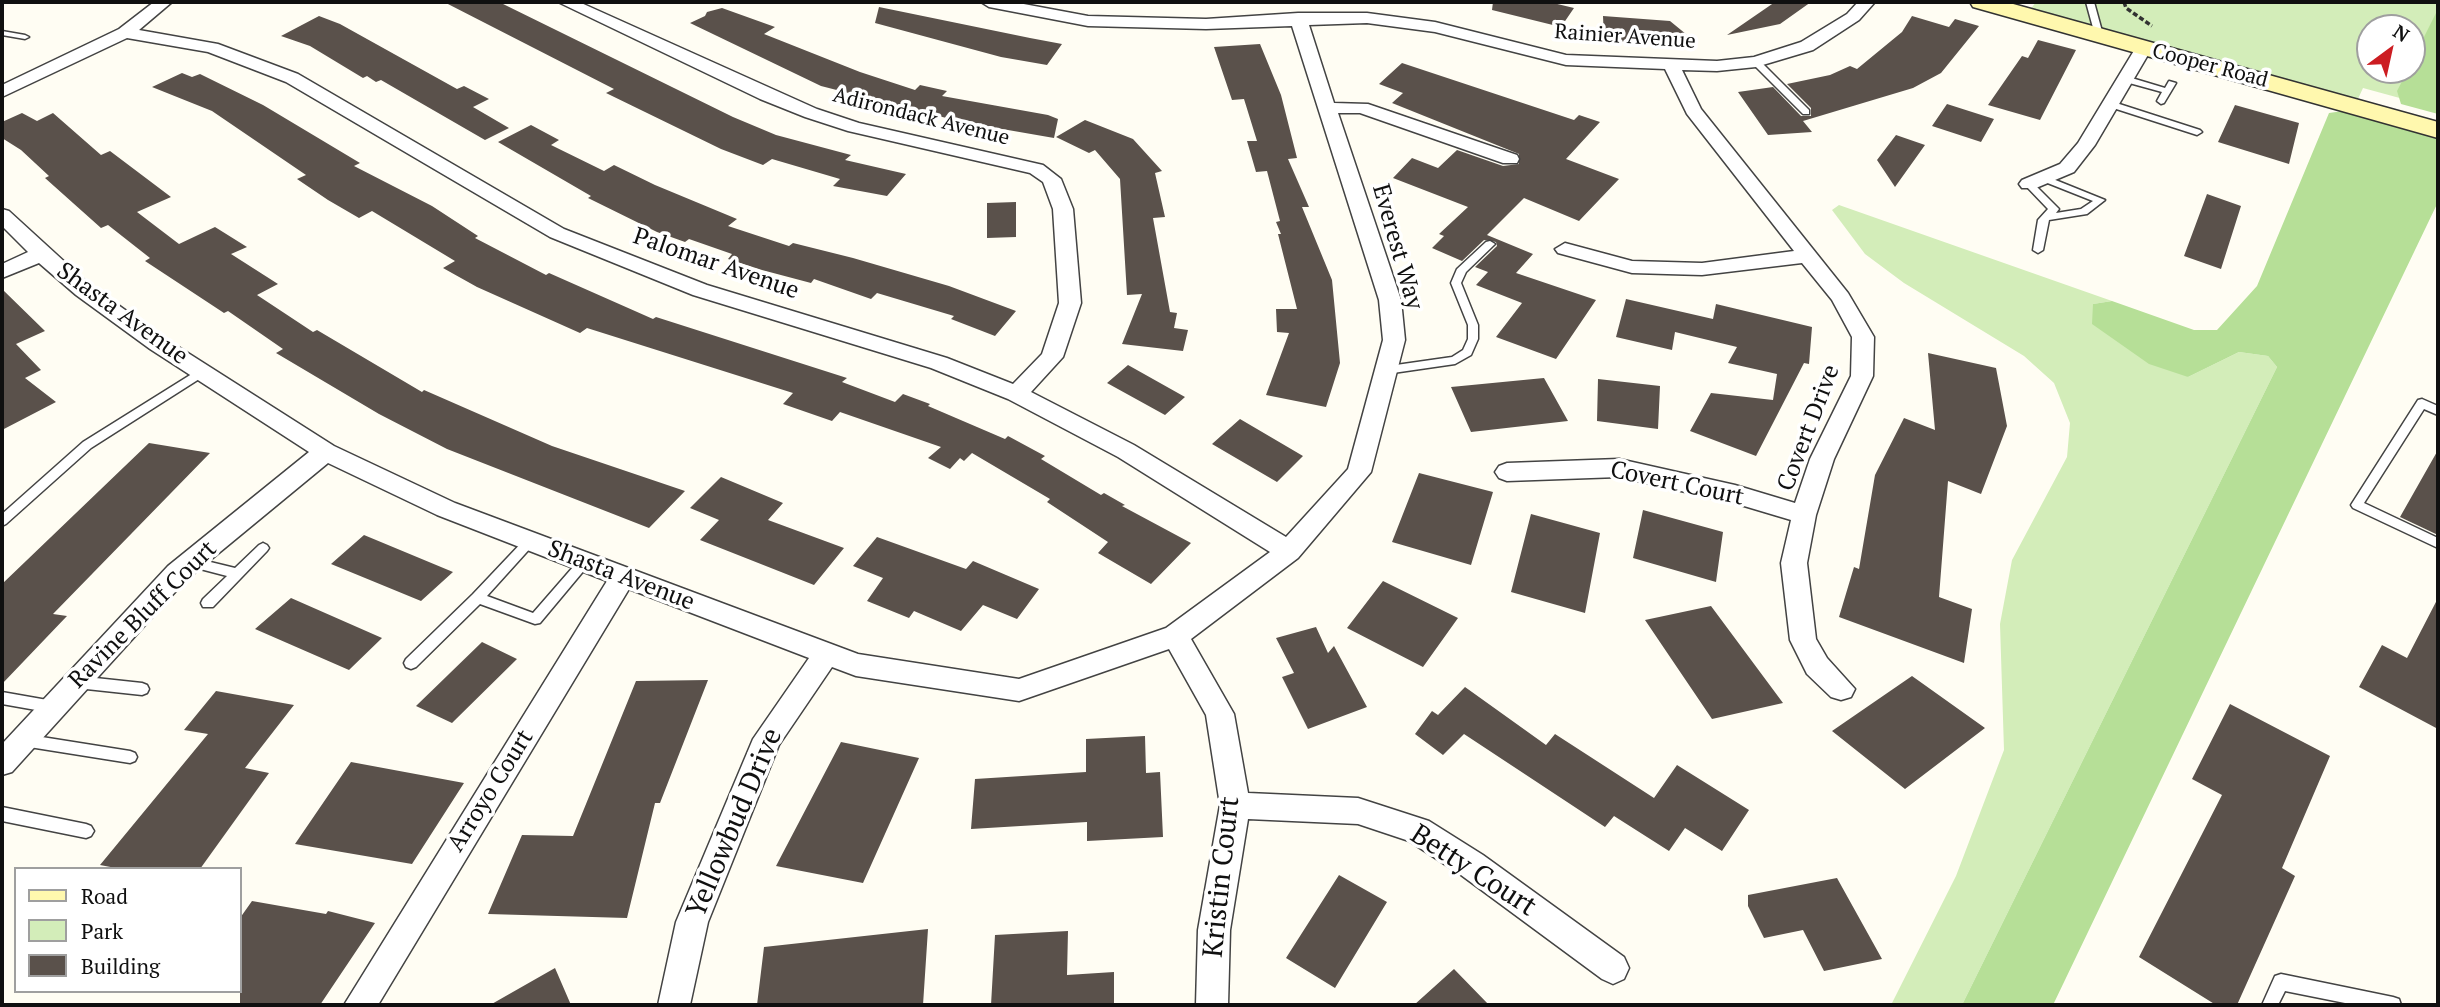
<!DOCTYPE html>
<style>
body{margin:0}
#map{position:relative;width:2440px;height:1007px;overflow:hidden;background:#fffdf3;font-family:"PT Serif",serif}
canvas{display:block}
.frame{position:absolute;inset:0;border:4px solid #101010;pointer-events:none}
.legend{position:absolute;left:14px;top:867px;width:228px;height:126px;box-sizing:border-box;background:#fff;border:2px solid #9f9f9f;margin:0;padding:9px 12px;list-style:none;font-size:21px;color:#101010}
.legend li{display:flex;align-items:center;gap:14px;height:35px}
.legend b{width:35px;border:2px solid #9f9f9f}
.north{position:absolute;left:2356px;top:14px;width:70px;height:70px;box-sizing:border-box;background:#fff;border:2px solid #9f9f9f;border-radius:50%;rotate:33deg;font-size:19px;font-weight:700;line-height:28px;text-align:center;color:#101010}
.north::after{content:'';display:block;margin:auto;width:24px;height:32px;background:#cc1d22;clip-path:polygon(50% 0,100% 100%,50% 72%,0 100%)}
</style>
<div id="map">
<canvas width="2440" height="1007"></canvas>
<div class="frame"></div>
<ul class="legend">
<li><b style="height:9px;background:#fff8ae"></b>Road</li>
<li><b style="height:19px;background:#d3edb9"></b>Park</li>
<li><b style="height:19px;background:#5a514b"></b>Building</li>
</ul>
<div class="north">N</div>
</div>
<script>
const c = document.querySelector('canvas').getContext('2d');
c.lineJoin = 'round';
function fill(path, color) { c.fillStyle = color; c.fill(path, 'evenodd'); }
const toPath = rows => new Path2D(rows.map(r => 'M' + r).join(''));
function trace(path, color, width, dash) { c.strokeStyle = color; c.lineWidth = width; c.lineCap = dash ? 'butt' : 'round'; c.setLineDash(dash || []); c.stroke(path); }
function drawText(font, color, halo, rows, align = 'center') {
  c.font = font + ' "PT Serif",serif'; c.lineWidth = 7; c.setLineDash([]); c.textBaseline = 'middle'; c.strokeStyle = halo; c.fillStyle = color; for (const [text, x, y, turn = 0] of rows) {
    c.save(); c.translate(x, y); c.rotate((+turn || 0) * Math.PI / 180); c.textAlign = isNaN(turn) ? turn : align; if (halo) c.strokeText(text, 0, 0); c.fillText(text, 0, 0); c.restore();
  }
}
const green = toPath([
 [2036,2,2438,2,2438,37,2407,100,2363,88,2357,101,2030,10],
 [2370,28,2412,28,2412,70,2370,70],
 [1839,205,2112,301,2093,304,2188,377,2239,352,2268,356,2277,367,1962,1005,1891,1005,1956,876,2004,750,2000,624,2012,560,2067,457,2070,423,2054,383,2024,356,1904,283,1865,254,1832,210]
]);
const forest = toPath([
 [2438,9,2438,114,2401,104,2397,91,2408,70,2412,70,2412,61],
 [2343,111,2438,139,2438,202,2053,1005,1962,1005,2277,367,2268,356,2239,352,2188,377,2149,364,2092,324,2093,304,2112,301,2194,330,2217,330,2257,286,2329,113]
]);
const building = toPath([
 [444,2,499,2,733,117,776,135,851,155,845,160,906,174,887,196,833,186,840,179,772,159,763,165,721,149,606,93,614,89],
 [1493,2,1549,2,1574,8,1561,27,1492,10],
 [1775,2,1811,2,1780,24,1727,35],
 [879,7,1030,38,1062,44,1047,65,1001,57,875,23],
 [722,8,775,27,764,34,860,72,915,90,920,85,947,91,942,96,1048,115,1058,119,1054,138,962,122,821,86,690,23,705,16,707,12],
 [319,16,340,24,457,89,464,86,489,99,473,107,509,128,485,140,381,80,376,82,367,76,363,78,310,46,281,36],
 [1603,16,1670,21,1692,39,1665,45,1604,40],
 [1912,16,1949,27,1955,19,1979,26,1941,73,1913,88,1803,121,1812,132,1768,135,1738,92,1773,87,1801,116,1811,116,1811,108,1787,84,1830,75,1850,66,1857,69,1902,32],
 [2038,40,2076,50,2040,120,1988,105,2022,56,2028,58],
 [1260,44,1281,95,1297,158,1288,159,1309,207,1302,207,1332,280,1340,363,1326,407,1266,395,1289,333,1277,332,1276,309,1297,309,1278,234,1281,234,1276,222,1280,221,1267,171,1256,172,1247,141,1257,141,1244,99,1232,100,1214,47],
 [1402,63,1574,120,1579,115,1600,122,1566,159,1619,179,1579,221,1524,198,1487,235,1533,254,1516,273,1596,300,1556,359,1496,337,1522,303,1476,285,1488,272,1475,267,1497,246,1496,242,1484,240,1462,261,1432,248,1444,236,1439,234,1468,207,1393,178,1412,158,1438,168,1457,150,1503,166,1519,164,1519,154,1392,103,1403,93,1379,84],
 [182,73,192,77,200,74,263,105,360,163,354,166,432,206,478,236,475,238,546,275,549,273,653,319,656,317,847,378,842,382,895,402,903,394,930,404,928,406,1005,439,1008,436,1045,456,1041,459,1101,495,1104,493,1125,505,1122,506,1191,543,1151,584,1098,553,1108,542,1047,502,1050,499,972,453,964,461,960,458,950,469,928,458,941,447,840,412,832,421,783,404,793,393,587,328,580,333,477,287,443,268,455,261,372,211,359,218,328,200,297,179,306,175,212,111,152,87],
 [1947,104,1994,119,1981,142,1932,126],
 [2235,105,2299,123,2289,164,2218,142],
 [22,113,37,121,53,113,101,155,110,151,171,197,137,212,179,244,215,227,247,247,231,254,278,284,257,295,313,332,317,330,422,392,424,390,552,446,685,491,649,528,447,449,379,414,276,353,283,349,228,311,224,313,145,261,150,258,108,225,101,228,45,178,49,176,21,150,2,138,2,122],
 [1085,120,1133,139,1162,171,1155,173,1165,217,1153,218,1170,312,1177,313,1174,328,1188,330,1183,351,1122,344,1142,294,1127,295,1120,179,1095,150,1089,153,1056,137],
 [531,125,559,140,551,145,604,171,614,165,655,185,737,219,728,226,789,246,793,243,853,258,949,286,1016,311,995,336,951,319,954,316,877,293,871,299,814,279,811,283,762,270,728,259,732,254,689,239,685,242,657,232,588,198,591,196,498,142],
 [1896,135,1925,145,1895,187,1877,160],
 [2207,194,2241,206,2221,269,2184,256],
 [1016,202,1016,237,987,238,987,203],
 [2,289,45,331,16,344,41,370,25,378,56,402,2,430],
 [1626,299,1713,319,1716,304,1812,327,1809,364,1804,363,1756,456,1690,431,1711,393,1773,400,1777,374,1728,363,1737,347,1675,332,1672,350,1616,337],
 [1928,353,1996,368,2007,426,1981,494,1948,481,1939,597,1972,609,1964,663,1839,617,1854,567,1859,569,1875,475,1904,418,1935,430],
 [1128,365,1185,397,1165,415,1107,383],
 [1544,378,1568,421,1471,432,1451,387],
 [1598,379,1660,386,1658,429,1597,421],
 [1240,419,1303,456,1277,482,1212,444],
 [149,443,210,453,53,614,67,616,2,684,2,584],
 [2438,450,2438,535,2400,517],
 [1419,473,1493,492,1471,565,1392,542],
 [721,477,783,503,768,520,844,548,814,585,700,540,719,520,690,508],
 [1643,510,1723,532,1716,582,1633,558],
 [1531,514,1600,533,1585,613,1511,592],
 [364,535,453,572,421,601,331,564],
 [877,537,966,569,973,561,1039,589,1017,619,983,605,961,631,914,611,909,618,867,601,883,578,853,566],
 [1383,581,1458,618,1423,667,1347,628],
 [291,598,382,638,349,670,255,629],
 [2438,598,2438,729,2359,687,2382,645,2407,658],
 [1711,606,1783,703,1712,719,1645,620],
 [1316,627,1328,653,1334,646,1367,707,1308,729,1282,677,1294,673,1276,638],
 [482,642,517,659,452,723,416,706],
 [1912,676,1985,728,1905,789,1832,731],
 [708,680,660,803,655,803,627,918,488,914,522,835,573,836,636,681],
 [1465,687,1546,745,1555,734,1654,798,1677,765,1749,810,1722,851,1685,828,1669,851,1614,816,1605,827,1464,734,1443,755,1415,734,1432,711,1438,715],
 [216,691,294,705,245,768,269,773,200,869,121,869,100,865,208,734,184,730],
 [2230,704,2330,756,2282,868,2295,876,2237,1005,2216,1005,2139,957,2222,795,2192,779],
 [1145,736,1146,773,1160,772,1163,837,1087,841,1087,822,971,829,975,779,1086,772,1086,739],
 [841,742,919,758,863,883,776,866],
 [351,762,464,783,412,864,295,844],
 [1339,875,1387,902,1335,988,1286,958],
 [1837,878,1882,959,1824,971,1803,930,1764,938,1748,906,1748,895],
 [252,901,326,914,328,911,375,923,320,1005,240,1005,240,918],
 [928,929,923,1005,757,1005,764,947],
 [1068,931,1067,975,1114,972,1114,1005,991,1005,995,935],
 [555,968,571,1005,490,1005],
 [1454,969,1489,1005,1414,1005]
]);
const path = toPath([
 [2124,2,2126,8,2152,26]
]);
const lane = toPath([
 [2086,2,2094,2,2103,35,2102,37,2095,35,2086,2],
 [2,31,25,35,29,37,25,39,2,35,2,31],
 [1753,60,1759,60,1809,110,1809,114,1803,114,1753,64,1753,60],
 [2125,76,2165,88,2169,81,2176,83,2164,103,2161,104,2157,101,2162,92,2122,81,2122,77,2125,76],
 [2110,101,2200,130,2202,132,2197,135,2194,134,2107,106,2106,104,2110,101],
 [2043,175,2105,200,2087,214,2049,220,2043,250,2038,253,2033,250,2038,220,2048,209,2026,186,2026,182,2032,182,2059,209,2056,213,2081,209,2093,201,2040,180,2038,178,2043,175],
 [1490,241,1495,244,1466,272,1461,283,1478,325,1478,339,1471,355,1455,364,1386,374,1382,373,1380,370,1382,367,1452,357,1463,350,1468,339,1468,325,1451,283,1457,269,1486,242,1490,241],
 [203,367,207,368,209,371,207,374,91,448,6,524,2,526,2,514,83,442,203,367],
 [2422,399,2438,406,2438,415,2424,409,2364,503,2438,538,2438,548,2353,508,2351,505,2418,400,2422,399],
 [530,536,534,538,536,541,534,544,487,596,533,613,580,559,590,559,591,562,540,623,535,624,480,604,416,667,411,669,406,667,404,663,406,659,473,594,526,538,530,536],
 [263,543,267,545,269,548,267,551,213,607,203,607,201,603,203,599,227,576,185,565,184,562,185,559,190,557,235,568,259,545,263,543],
 [77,676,142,683,147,685,149,689,147,693,142,695,77,688,72,686,70,682,72,678,77,676],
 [2,692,53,701,58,703,60,707,58,711,53,713,2,704,2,692],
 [23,734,130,751,135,753,137,757,135,761,130,763,23,746,18,744,16,740,18,736,23,734],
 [2,807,86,824,91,826,94,831,91,836,86,838,2,821,2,807],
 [2281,974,2393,997,2399,999,2401,1005,2355,1005,2285,991,2278,1005,2262,1005,2275,976,2281,974]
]);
const street = toPath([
 [154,2,172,2,139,30,218,44,298,74,564,229,707,285,947,358,1013,384,1042,354,1059,303,1053,209,1043,182,1030,173,848,131,805,117,760,99,558,2,579,2,817,109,859,123,1043,165,1061,179,1073,209,1081,303,1063,357,1031,392,1134,445,1286,537,1348,469,1383,340,1379,300,1292,26,1206,29,1088,26,989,7,981,2,1013,2,1088,16,1206,19,1298,13,1367,13,1435,22,1566,55,1717,61,1754,57,1801,42,1847,14,1858,2,1875,2,1859,20,1813,50,1756,67,1717,71,1682,70,1701,109,1848,293,1874,337,1873,376,1834,459,1816,515,1807,563,1816,639,1827,658,1855,689,1851,697,1841,700,1831,697,1807,674,1790,640,1781,563,1791,520,1734,503,1619,477,1507,481,1499,478,1495,472,1499,466,1507,463,1619,459,1735,485,1795,503,1810,459,1851,376,1852,337,1832,300,1802,263,1702,275,1632,273,1558,253,1555,249,1565,243,1632,261,1702,263,1794,251,1687,114,1665,69,1566,65,1435,32,1367,23,1309,25,1334,103,1368,104,1517,155,1519,159,1517,163,1503,163,1360,113,1338,113,1401,300,1405,340,1371,472,1298,558,1191,639,1234,714,1248,793,1358,798,1429,821,1483,855,1624,957,1629,968,1624,979,1613,984,1602,979,1461,875,1409,841,1358,824,1248,819,1230,930,1228,1005,1196,1005,1198,930,1220,805,1206,715,1169,649,1019,701,856,676,832,667,779,745,708,922,690,1005,658,1005,676,922,753,739,809,658,629,589,378,1005,344,1005,607,581,437,515,328,463,186,580,12,772,2,775,2,744,168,566,309,452,150,349,76,295,39,263,2,278,2,264,28,252,2,226,2,209,9,211,90,285,166,339,334,446,455,503,858,654,1019,679,1166,628,1270,552,1118,457,1008,399,931,368,693,295,550,237,286,82,208,52,127,38,2,97,2,85,119,29,154,2],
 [2144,43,2152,48,2095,145,2074,172,2036,188,2022,188,2019,184,2022,180,2060,164,2078,143,2138,44,2144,43]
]);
const secondary = toPath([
 [1970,2,2006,2,2438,122,2438,138,1973,7,1970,2]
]);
const farStreetnames = [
 ["Rainier Avenue",1625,37,4],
 ["Cooper Road",2210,66,15],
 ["Adirondack Avenue",921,117,14]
];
const streetNames = [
 ["Everest Way",1397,247,74],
 ["Palomar Avenue",716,264,19],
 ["Shasta Avenue",122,314,36],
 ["Covert Drive",1809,428,-69],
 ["Covert Court",1677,484,12],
 ["Shasta Avenue",621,576,21],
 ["Ravine Bluff Court",143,615,-45],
 ["Arroyo Court",491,791,-58]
];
const nearStreetnames = [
 ["Yellowbud Drive",735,823,-67],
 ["Betty Court",1473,871,33],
 ["Kristin Court",1222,877,-84]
];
fill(green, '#d3edb9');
fill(forest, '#b6df97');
fill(building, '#5a514b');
trace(lane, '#434343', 3);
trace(street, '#434343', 3);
trace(secondary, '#323232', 3);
trace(path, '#323232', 3.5, [5, 2.5]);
fill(lane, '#fff');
fill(street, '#fff');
fill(secondary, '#fff8ae');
drawText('21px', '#101010', '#fff', farStreetnames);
drawText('24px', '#101010', '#fff', streetNames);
drawText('28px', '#101010', '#fff', nearStreetnames);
</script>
